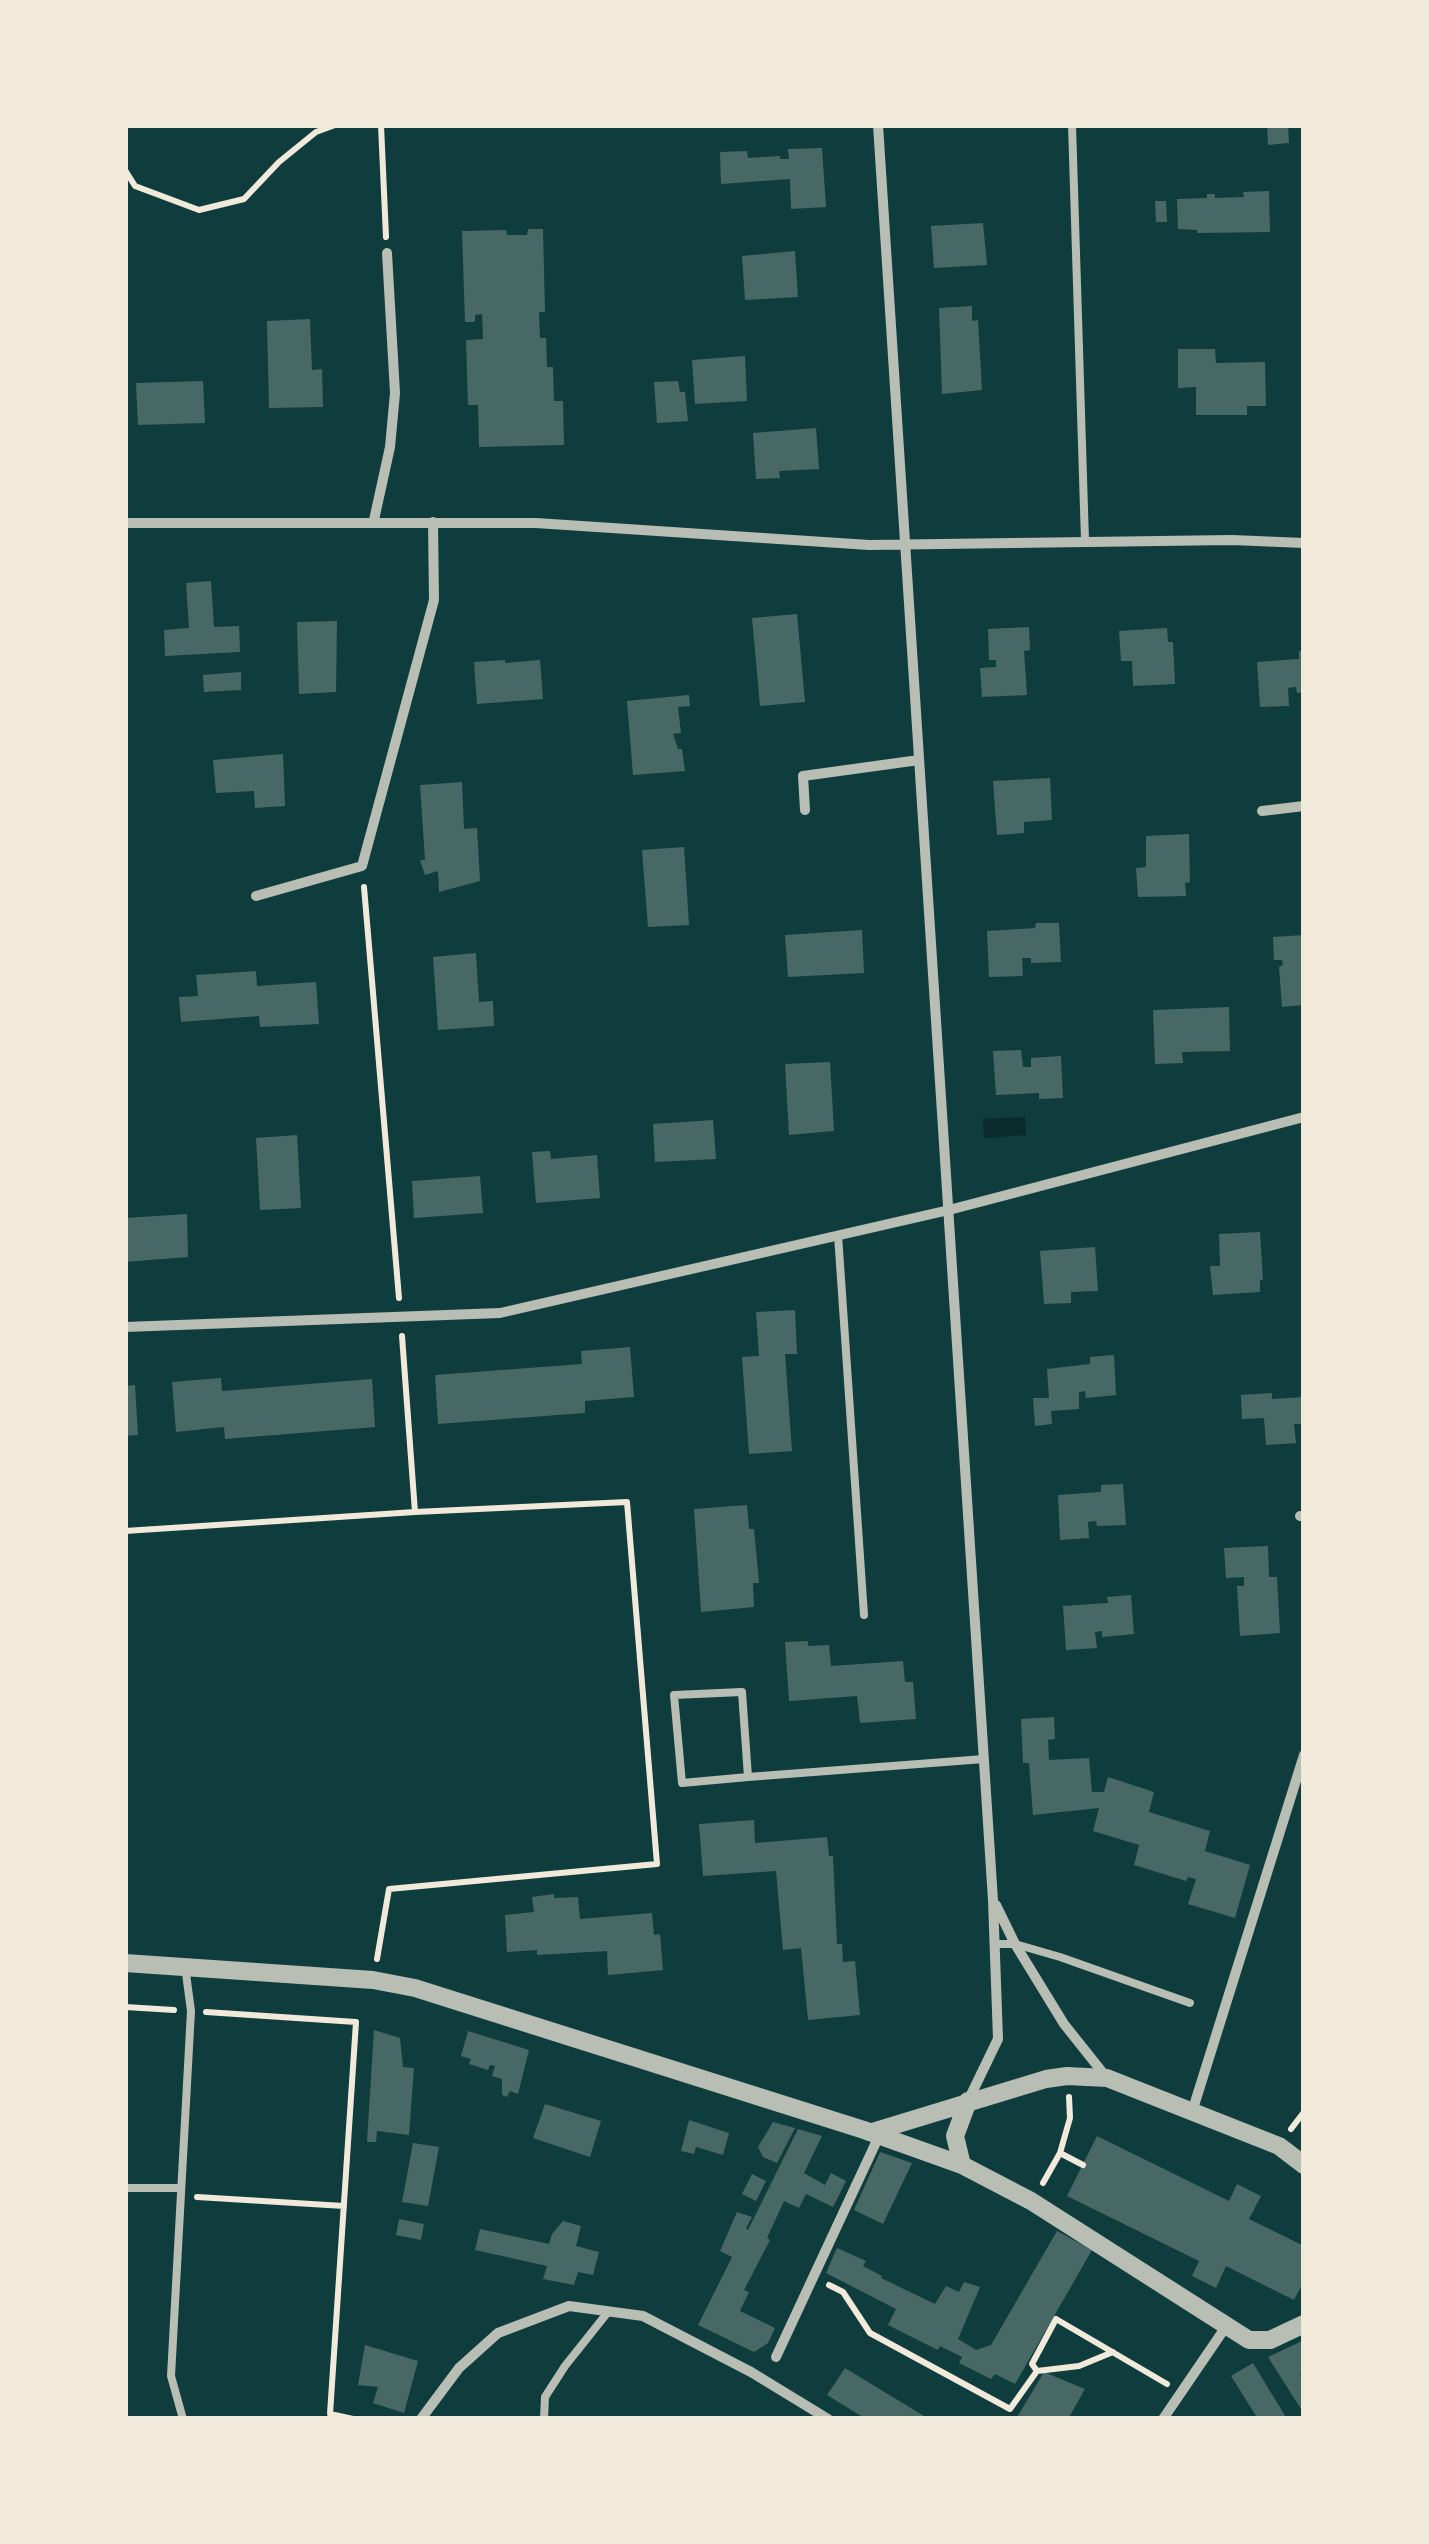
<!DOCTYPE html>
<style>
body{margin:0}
#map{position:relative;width:1429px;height:2544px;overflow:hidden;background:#0f3d3e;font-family:"Fira Sans Condensed",sans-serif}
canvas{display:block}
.frame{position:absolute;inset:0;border:128px solid #f1e9da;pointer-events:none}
</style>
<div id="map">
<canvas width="1429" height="2544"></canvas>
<div class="frame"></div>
</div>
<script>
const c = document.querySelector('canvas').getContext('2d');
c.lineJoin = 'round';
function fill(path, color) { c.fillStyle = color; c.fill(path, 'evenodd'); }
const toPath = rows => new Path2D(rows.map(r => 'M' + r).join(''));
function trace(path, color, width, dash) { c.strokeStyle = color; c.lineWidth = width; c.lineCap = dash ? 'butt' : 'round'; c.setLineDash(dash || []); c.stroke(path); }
const water = toPath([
 [1025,1117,1026,1135,984,1138,983,1119]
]);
const building = toPath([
 [1267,125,1288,125,1289,143,1268,145],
 [822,148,826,207,791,209,790,179,721,184,720,152,747,151,748,158,780,156,780,159,789,159,788,149],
 [1269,191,1270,232,1197,233,1197,230,1178,229,1177,199,1207,198,1207,194,1215,194,1215,198,1244,197,1243,192],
 [1155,201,1166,201,1167,222,1156,222],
 [983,223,987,265,934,268,931,226],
 [528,229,543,229,545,312,539,312,540,338,546,338,547,367,553,367,554,401,563,401,564,445,479,447,478,405,468,405,466,340,483,339,482,314,475,315,475,322,465,322,462,231,506,230,507,235,527,235],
 [795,251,798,297,745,300,742,256],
 [972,306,972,321,978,320,982,390,942,394,939,308],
 [310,319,312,370,322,369,323,407,269,408,267,321],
 [1178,349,1215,349,1216,363,1265,362,1266,406,1247,406,1247,415,1196,415,1196,387,1178,388],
 [745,356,747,401,695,404,692,360],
 [203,381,205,423,138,425,136,383],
 [678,381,680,392,685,392,688,421,657,423,654,382],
 [816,428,819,469,779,471,780,478,756,479,753,433],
 [211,581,214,627,239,626,240,652,165,656,164,630,189,628,186,583],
 [797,614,805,702,760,706,752,618],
 [337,621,336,692,299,694,297,622],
 [1029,627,1030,650,1024,651,1027,695,982,697,980,668,996,667,996,660,989,660,988,629],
 [1167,628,1168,642,1173,642,1175,684,1133,686,1132,661,1121,661,1119,631],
 [1299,651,1304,651,1304,692,1297,693,1296,687,1288,688,1289,706,1260,707,1257,662,1299,659],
 [505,660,505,663,540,660,543,699,477,704,474,662],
 [241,672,241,690,204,692,203,675],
 [689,695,690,706,678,707,681,733,673,734,678,749,682,749,685,771,633,775,627,701],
 [283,754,285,806,255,808,254,791,216,793,213,760],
 [1050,778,1052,820,1024,822,1024,833,997,835,993,781],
 [462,782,464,829,477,828,480,881,439,892,438,871,425,875,420,860,425,860,420,785],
 [1189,834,1190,882,1185,883,1186,896,1138,897,1136,868,1146,867,1146,836],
 [684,847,689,925,648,927,642,850],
 [1036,923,1059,923,1061,962,1031,963,1031,958,1022,958,1023,976,989,977,987,931,1035,928],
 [862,930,864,973,788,977,785,935],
 [1304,935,1304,1005,1282,1007,1279,967,1283,965,1282,960,1274,960,1273,937],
 [476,953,479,1002,493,1001,494,1026,438,1030,433,957],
 [256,971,257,986,316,982,319,1024,260,1027,259,1016,181,1022,179,997,198,996,196,975],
 [1229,1007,1230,1051,1182,1052,1183,1063,1155,1064,1153,1010],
 [1021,1050,1023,1067,1031,1067,1031,1058,1061,1056,1063,1098,1039,1099,1039,1093,996,1095,993,1051],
 [830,1062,834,1131,789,1135,785,1064],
 [713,1120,716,1159,655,1162,653,1124],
 [297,1135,301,1208,260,1210,256,1138],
 [550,1151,551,1159,597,1155,600,1198,536,1203,532,1152],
 [480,1176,483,1213,414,1218,412,1181],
 [187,1214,188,1257,125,1262,125,1218],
 [1260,1232,1263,1280,1260,1280,1260,1292,1213,1295,1210,1266,1220,1266,1219,1234],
 [1095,1247,1098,1291,1071,1292,1071,1303,1044,1304,1040,1251],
 [795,1310,797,1354,785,1354,792,1451,749,1454,742,1357,759,1356,756,1312],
 [630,1347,634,1397,585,1401,585,1413,438,1424,435,1375,582,1364,581,1351],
 [1114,1355,1116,1395,1086,1398,1085,1391,1079,1392,1079,1409,1051,1411,1052,1424,1035,1426,1033,1398,1049,1398,1047,1369,1090,1364,1090,1357],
 [221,1378,222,1391,372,1379,375,1427,225,1439,224,1427,176,1432,172,1382],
 [135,1385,138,1435,125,1436,125,1386],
 [1272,1393,1272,1399,1304,1397,1304,1424,1294,1424,1296,1443,1266,1445,1264,1418,1242,1419,1241,1395],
 [1123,1484,1126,1525,1097,1526,1096,1521,1088,1522,1089,1538,1060,1540,1058,1495,1101,1492,1101,1485],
 [747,1505,749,1529,754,1529,759,1583,753,1583,754,1607,701,1612,694,1509],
 [1268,1546,1269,1577,1277,1577,1280,1633,1240,1636,1237,1586,1244,1586,1244,1577,1226,1578,1224,1548],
 [1131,1595,1134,1634,1102,1637,1102,1631,1095,1632,1097,1648,1066,1650,1063,1606,1108,1603,1107,1597],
 [808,1641,808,1646,829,1645,831,1666,903,1661,905,1682,913,1682,916,1719,860,1723,857,1696,789,1701,785,1642],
 [1054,1717,1055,1739,1048,1740,1049,1760,1089,1758,1092,1792,1104,1792,1108,1777,1154,1792,1149,1812,1210,1831,1205,1851,1250,1865,1235,1918,1188,1904,1196,1879,1188,1877,1186,1881,1134,1865,1139,1845,1093,1831,1099,1808,1033,1815,1029,1763,1023,1763,1021,1719],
 [754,1820,755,1843,827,1837,829,1856,833,1856,837,1944,842,1944,843,1962,855,1961,860,2015,808,2020,801,1948,783,1950,776,1871,703,1876,699,1824],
 [554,1894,554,1898,578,1897,580,1919,652,1913,654,1935,660,1934,663,1970,608,1975,607,1951,537,1955,537,1950,507,1952,505,1915,534,1912,532,1897],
 [374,2030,400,2038,403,2067,414,2068,409,2135,377,2131,376,2142,367,2142],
 [468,2031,529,2050,518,2094,510,2091,507,2097,502,2095,502,2079,492,2076,495,2066,490,2065,488,2070,469,2064,471,2059,461,2056],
 [545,2104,601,2121,590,2157,533,2138],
 [689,2120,729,2133,723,2155,696,2147,694,2154,681,2151],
 [773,2122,795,2128,777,2163,763,2157,758,2147],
 [798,2129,822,2136,804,2173,825,2185,831,2173,846,2181,833,2207,806,2194,799,2208,784,2201,767,2238,770,2240,744,2290,749,2292,740,2311,775,2328,768,2343,754,2352,698,2325,732,2257,720,2251,737,2212,752,2217,746,2228,748,2230],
 [1097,2136,1229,2201,1237,2184,1261,2196,1249,2219,1304,2246,1304,2281,1294,2300,1226,2266,1216,2288,1192,2276,1199,2261,1067,2196],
 [413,2143,439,2147,428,2206,402,2202],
 [880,2152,912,2163,883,2224,854,2210],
 [752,2174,766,2181,756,2201,742,2194],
 [399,2219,424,2224,421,2240,396,2235],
 [563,2221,581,2226,576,2246,599,2252,593,2275,578,2272,574,2285,543,2279,547,2266,475,2250,480,2229,549,2244,552,2234],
 [1057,2231,1092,2250,1015,2384,995,2374,991,2379,959,2363,962,2357,940,2346,938,2350,888,2325,896,2309,826,2273,837,2248,866,2261,863,2266,882,2276,881,2278,935,2304,946,2286,959,2292,964,2282,980,2287,958,2339,976,2350,991,2345],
 [1302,2341,1304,2372,1300,2375,1304,2382,1304,2408,1301,2409,1268,2357],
 [365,2345,418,2361,404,2413,373,2403,378,2387,358,2385],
 [1253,2363,1287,2419,1258,2419,1231,2376],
 [845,2368,929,2419,866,2419,827,2395],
 [1044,2372,1085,2389,1068,2419,1016,2419]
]);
const path = toPath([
 [381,125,386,237],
 [125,170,135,186,199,210,244,199,279,162,316,132,335,125],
 [364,887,399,1298],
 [125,1531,415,1512],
 [377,1959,389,1889,657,1864,627,1502,415,1512,402,1336],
 [125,2007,174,2010],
 [206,2012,356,2022,330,2414,353,2419],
 [1291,2129,1304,2112],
 [1060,2153,1083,2165],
 [1043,2183,1060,2153,1070,2118,1069,2097],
 [197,2197,344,2206],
 [829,2285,843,2292,870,2333,1010,2409,1037,2371,1079,2366,1113,2352],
 [1037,2371,1032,2364,1056,2319,1167,2384]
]);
const service = toPath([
 [1072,125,1085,541],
 [838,1235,864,1615],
 [748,1777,742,1692,674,1695,682,1783,748,1777,984,1759],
 [994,1944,1015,1944,1060,1957,1190,2003],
 [125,2188,181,2188],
 [183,2419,171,2376,191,2011,185,1966],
 [544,2419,545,2397,565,2366,608,2312]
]);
const minor = toPath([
 [878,125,993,1900,998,2039,968,2101],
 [374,520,390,447,395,393,387,253],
 [125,523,536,523,869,545,1232,540,1304,543],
 [805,810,803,776,919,760],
 [1262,811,1304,806],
 [256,896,362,866,434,600,433,522],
 [125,1327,500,1313,949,1210,1304,1117],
 [1300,1516,1304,1517],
 [996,1905,1015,1944,1064,2024,1107,2078],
 [1192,2112,1304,1755],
 [776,2357,879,2136],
 [421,2419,459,2368,498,2333,569,2306,643,2316,751,2372,828,2419],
 [1163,2419,1225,2328]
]);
const tertiary = toPath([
 [125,1963,373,1980,415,1988,864,2130,962,2165,1031,2201,1249,2340,1270,2340,1304,2324],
 [872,2132,1046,2079,1067,2076,1107,2078,1279,2146,1304,2165],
 [962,2165,955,2136,968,2101]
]);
fill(water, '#0a2a2b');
fill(building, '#486865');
trace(path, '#f1e9da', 6);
trace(service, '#b8beb3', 8);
trace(minor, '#b8beb3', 10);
trace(tertiary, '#b8beb3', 18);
</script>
